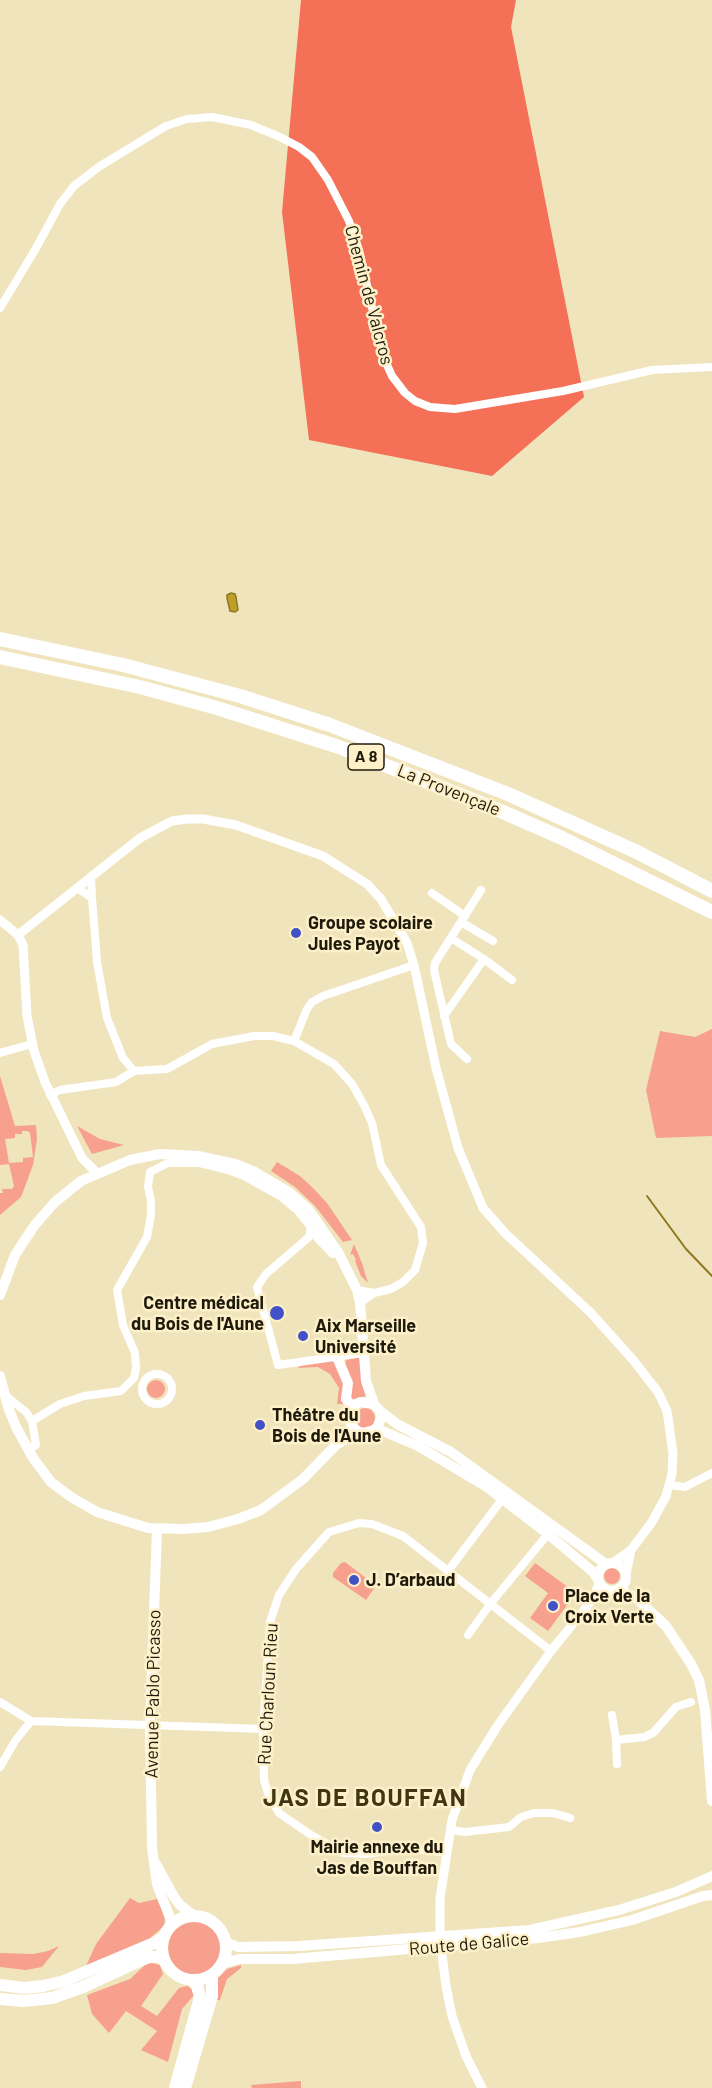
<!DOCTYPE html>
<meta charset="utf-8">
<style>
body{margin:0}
canvas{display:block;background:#f0e4bd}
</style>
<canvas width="712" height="2088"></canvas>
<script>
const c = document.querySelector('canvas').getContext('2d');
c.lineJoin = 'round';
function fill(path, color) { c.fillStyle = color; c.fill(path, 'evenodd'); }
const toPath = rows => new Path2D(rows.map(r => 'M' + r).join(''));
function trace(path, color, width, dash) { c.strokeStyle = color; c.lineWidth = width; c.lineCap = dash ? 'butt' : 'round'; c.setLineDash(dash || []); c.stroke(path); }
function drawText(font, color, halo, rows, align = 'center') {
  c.font = font + ' Barlow,sans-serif'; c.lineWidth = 5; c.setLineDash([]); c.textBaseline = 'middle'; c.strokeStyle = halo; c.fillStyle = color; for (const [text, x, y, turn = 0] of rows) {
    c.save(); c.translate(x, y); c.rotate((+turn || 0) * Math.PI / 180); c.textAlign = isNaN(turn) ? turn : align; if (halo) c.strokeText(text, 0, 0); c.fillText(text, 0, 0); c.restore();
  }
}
const green = toPath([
 [712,1029,712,1136,656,1138,646,1090,660,1031,695,1037],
 [0,1076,15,1126,36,1125,37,1139,33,1165,21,1197,0,1215,0,1193,3,1193,2,1189,12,1189,14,1186,9,1164,0,1165],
 [22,1131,28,1131,30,1133,33,1157,23,1158,23,1162,9,1163,5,1139,15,1138,15,1134,22,1134],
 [77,1126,100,1139,124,1145,92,1154],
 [277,1162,300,1176,312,1187,327,1203,352,1240,343,1242,315,1206,295,1187,271,1171],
 [354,1244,362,1263,368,1283,361,1276,355,1261,356,1260,353,1254,350,1255],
 [359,1357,362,1359,366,1396,351,1401,345,1366,346,1360],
 [333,1360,343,1383,343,1404,337,1404,339,1388,330,1374,318,1367,298,1368,301,1365],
 '147 1389a9 9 0 1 1 18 0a9 9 0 1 1-18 0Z',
 '355 1418a10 10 0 1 1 20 0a10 10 0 1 1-20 0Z',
 [345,1562,374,1584,375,1587,366,1600,333,1577,333,1573,341,1563],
 [535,1563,576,1593,548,1631,530,1618,548,1593,525,1576],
 '604 1576a8 8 0 1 1 16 0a8 8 0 1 1-16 0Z',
 [130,1898,139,1903,157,1899,165,1916,164,1926,149,1939,86,1966,96,1944],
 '168 1948a27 27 0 1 1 54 0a27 27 0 1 1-54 0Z',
 [59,1946,42,1967,26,1970,0,1967,0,1953,33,1954,48,1951],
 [152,1963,160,1965,163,1974,141,2006,157,2016,179,1988,187,1986,191,1988,194,1995,182,2009,168,2062,141,2050,157,2031,126,2011,109,2033,92,2014,87,1995,130,1979,145,1965],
 [241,1965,241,1968,227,1979,220,2000,215,2000,217,1980,219,1977,227,1969],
 [301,2081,301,2088,252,2088,251,2085]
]);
const forest = toPath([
 [301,0,516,0,511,27,584,397,492,476,309,440,282,212]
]);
const water = toPath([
 [231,593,235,594,236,597,238,610,235,612,230,611,227,598,227,595,231,593]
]);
const stream = toPath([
 [647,1196,686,1249,712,1276]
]);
const minor = toPath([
 [0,308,35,250,60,204,74,186,100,166,166,126,187,119,212,117,251,125,280,137,299,147,312,157,328,180,349,221,359,250,383,356,392,376,405,393,415,401,430,407,455,409,563,391,652,370,712,367],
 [77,888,92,898,91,877],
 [432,893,465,916],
 [92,898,97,962,107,1018,123,1058,134,1071],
 [461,922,493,941],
 [484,959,512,980],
 [444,1016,484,959,451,938],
 [294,1041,307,1009,312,1002,323,996,414,965],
 [0,1053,32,1044],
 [467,1059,451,1044,434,970,435,963,481,890],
 [50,1095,60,1090,116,1082,134,1071,167,1069,212,1044,254,1036,273,1036,294,1041,334,1064,352,1084,364,1105,372,1123,381,1165,421,1227,423,1243,415,1270,403,1282,391,1289,374,1293],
 [357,1290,374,1293,360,1303],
 '142 1389a15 15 0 1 1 30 0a15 15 0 1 1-30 0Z',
 [5,1395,26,1412,32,1421,36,1445,28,1450],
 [32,1421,60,1404,84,1396,121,1391,134,1378,136,1368,135,1353,123,1325,117,1290,147,1237,151,1215,151,1201,148,1187,150,1172,168,1163,200,1163,228,1170,244,1176,280,1196,298,1211,310,1226,311,1230,309,1237,266,1274,257,1287,278,1365,363,1353],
 [670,1485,685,1487,712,1473],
 [448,1571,503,1498],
 [468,1635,491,1603,548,1534],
 [0,1702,31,1721,263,1729],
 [612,1715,616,1740],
 [617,1764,616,1740,644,1737,653,1733,676,1707,691,1702],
 [0,1767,15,1741,31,1721],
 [451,1830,465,1832,509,1827,521,1817,534,1813,553,1813,570,1818],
 [446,1853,427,1850,395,1850,366,1854,343,1853,311,1835,279,1813,269,1796,264,1780,263,1729,270,1622,279,1595,296,1569,329,1532,359,1523,372,1524,403,1536,551,1651]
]);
const tertiary = toPath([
 [0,920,18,935,23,945,27,1016,34,1051,45,1082,82,1158,97,1173],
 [18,935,140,838,172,821,187,819,203,819,236,825,323,856,367,884,381,899,407,943,414,965,436,1068,458,1148,483,1208,505,1233,591,1313,634,1361,658,1392,667,1411,673,1453,672,1474,666,1496,652,1522,631,1550,613,1563],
 [626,1574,631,1550],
 [593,1599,608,1590],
 [482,2088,466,2056,452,2016,446,1986,440,1939,440,1898,452,1820,470,1770,498,1725,551,1651,593,1599,599,1583]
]);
const secondary = toPath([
 [311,1232,315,1234,333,1253],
 [0,1295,15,1255,34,1226,55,1202,81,1181,130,1160,160,1154,198,1156,235,1164,255,1172,289,1192,309,1210,338,1252,357,1290,360,1303,366,1381,374,1404,380,1411,381,1417,378,1427,374,1430,352,1436,336,1445,303,1479,261,1510,238,1519,208,1527,183,1529,148,1528,97,1512,71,1497,51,1482,33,1458,16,1427,8,1407,0,1376],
 [337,1357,348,1383,346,1399,353,1407],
 [380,1411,397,1424,451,1452,606,1564],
 [374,1430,385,1432,418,1446,487,1487,548,1534,593,1572,598,1579],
 [361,1433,356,1430,350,1423,350,1411,356,1404,361,1402,374,1404],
 [157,1529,150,1726,152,1848,157,1884,172,1923],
 '598 1577a14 14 0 1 1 28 0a14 14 0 1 1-28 0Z',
 [618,1589,636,1598,666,1626,691,1664,699,1680,705,1710,712,1801],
 [156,1864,174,1897,180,1905,193,1915],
 [226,1942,238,1947,299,1946,530,1930,619,1910,676,1892,712,1876],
 [222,1964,239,1959,292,1959,538,1938,580,1932,632,1920,703,1896,712,1895]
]);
const primary = toPath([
 '162 1948a32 32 0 1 1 64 0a32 32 0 1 1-64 0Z',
 [0,1985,24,1988,43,1986,64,1981,154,1943,164,1937],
 [0,1999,24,2001,52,1998,83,1987,148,1957,159,1957,164,1960],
 [175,2088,200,1997,197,1986,192,1980],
 [185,2088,212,1996,212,1975]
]);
const motorway = toPath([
 [0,639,123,665,240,696,330,725,508,794,637,852,712,891],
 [0,657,140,687,217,708,339,747,503,812,562,838,712,912]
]);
const markers = [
 [296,933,6,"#4251c5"],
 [277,1313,8,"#4251c5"],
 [303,1336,6,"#4251c5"],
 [260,1425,6,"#4251c5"],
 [354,1580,6,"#4251c5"],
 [553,1606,6,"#4251c5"],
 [377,1827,6,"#4251c5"]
];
const shields = [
 [366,757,36]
];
const shieldNames = [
 ["A 8",366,757]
];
const streetNames = [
 ["Chemin de Valcros",369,295,75],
 ["La Provençale",449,790,22],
 ["Avenue Pablo Picasso",153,1694,-89],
 ["Rue Charloun Rieu",268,1694,-87],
 ["Route de Galice",469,1944,-5]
];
const poiNames = [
 ["Groupe scolaire",308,923],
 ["Jules Payot",308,944],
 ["Centre médical",264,1303,"right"],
 ["du Bois de l'Aune",264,1324,"right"],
 ["Aix Marseille",315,1326],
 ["Université",315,1347],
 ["Théâtre du",272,1415],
 ["Bois de l'Aune",272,1436],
 ["J. D’arbaud",366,1580],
 ["Place de la",565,1596],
 ["Croix Verte",565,1617],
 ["Mairie annexe du",377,1847,"center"],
 ["Jas de Bouffan",377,1868,"center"]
];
const districtNames = [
 ["JAS DE BOUFFAN",365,1798]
];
fill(green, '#f7a08e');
fill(forest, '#f47057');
fill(water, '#bf9f29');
trace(water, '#8f7720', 1.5);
trace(stream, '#8f7720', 2);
trace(minor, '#fff', 8);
trace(tertiary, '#fff', 9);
trace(secondary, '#fff', 10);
trace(primary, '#fff', 12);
trace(motorway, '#fff', 14);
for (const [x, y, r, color] of markers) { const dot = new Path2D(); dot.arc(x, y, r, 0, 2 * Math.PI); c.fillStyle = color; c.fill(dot); trace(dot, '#fef1ca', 2); }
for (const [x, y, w] of shields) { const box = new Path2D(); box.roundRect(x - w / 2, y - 13, w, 26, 4.5); c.fillStyle = '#fef1ca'; c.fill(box); trace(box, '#1f1b0c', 1.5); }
drawText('bold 16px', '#1f1b0c', null, shieldNames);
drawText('18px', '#1f1b0c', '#fef1ca', streetNames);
drawText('bold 18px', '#1f1b0c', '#fef1ca', poiNames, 'left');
c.letterSpacing = '1.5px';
drawText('bold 24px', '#403613', '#fef1ca', districtNames);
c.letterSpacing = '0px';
</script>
